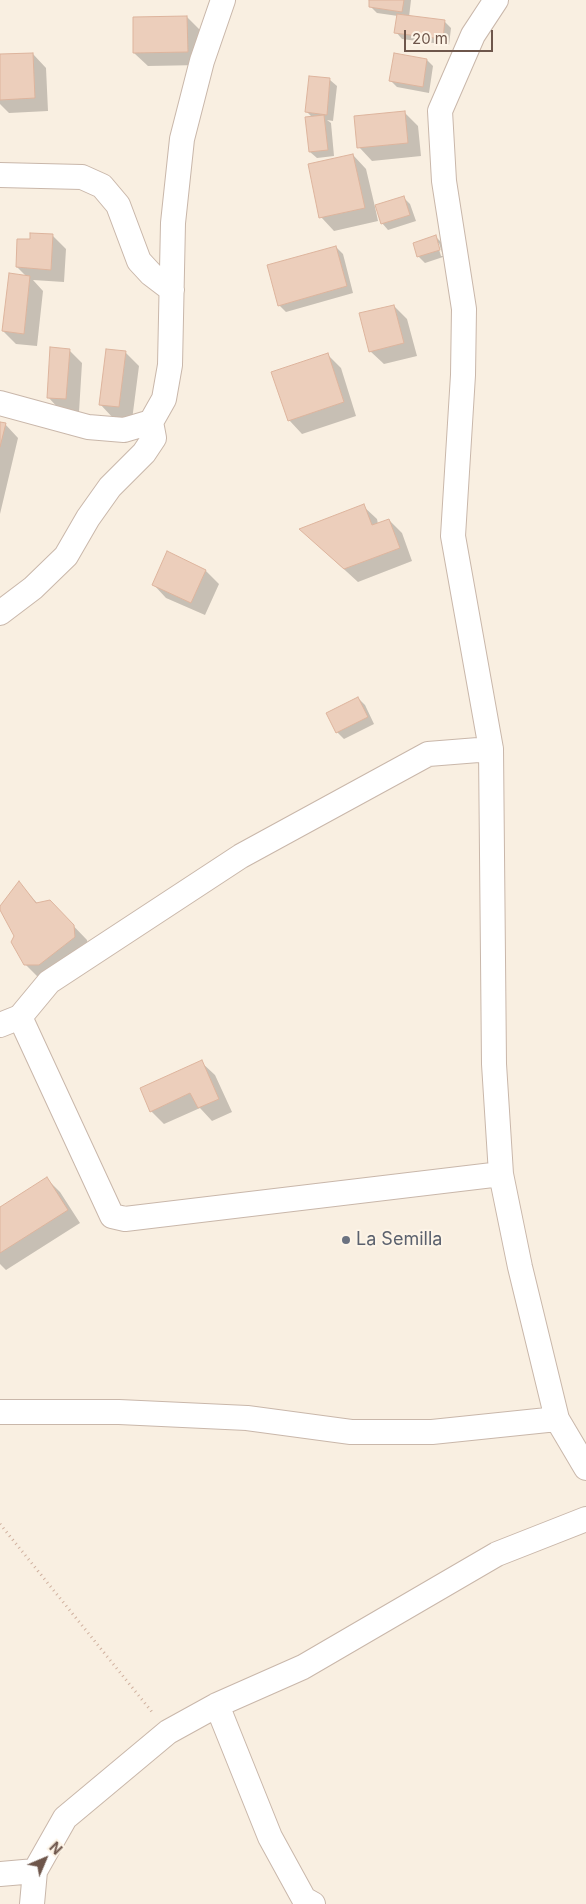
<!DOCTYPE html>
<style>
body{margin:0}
#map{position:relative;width:586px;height:1904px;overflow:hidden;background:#f9efe1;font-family:Inter,sans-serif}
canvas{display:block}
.north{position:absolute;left:20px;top:1834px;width:50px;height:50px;-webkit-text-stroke:4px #fdf4e7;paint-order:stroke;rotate:45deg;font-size:14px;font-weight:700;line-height:20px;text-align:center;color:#6e564b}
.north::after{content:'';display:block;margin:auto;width:18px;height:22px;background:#6e564b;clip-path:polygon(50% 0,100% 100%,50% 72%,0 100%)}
.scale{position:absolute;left:404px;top:30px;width:89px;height:22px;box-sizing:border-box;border:2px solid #6e564b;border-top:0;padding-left:6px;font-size:15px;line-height:18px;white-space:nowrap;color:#6e564b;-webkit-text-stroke:4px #fdf4e7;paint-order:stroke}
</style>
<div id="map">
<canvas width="586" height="1904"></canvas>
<div class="north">N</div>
<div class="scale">20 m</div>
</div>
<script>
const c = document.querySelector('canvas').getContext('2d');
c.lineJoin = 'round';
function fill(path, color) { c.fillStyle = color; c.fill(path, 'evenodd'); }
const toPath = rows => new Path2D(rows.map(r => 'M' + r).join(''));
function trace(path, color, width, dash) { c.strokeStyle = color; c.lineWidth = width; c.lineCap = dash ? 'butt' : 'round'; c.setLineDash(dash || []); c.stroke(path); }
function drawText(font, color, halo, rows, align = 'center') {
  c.font = font + ' Inter,sans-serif'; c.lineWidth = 4; c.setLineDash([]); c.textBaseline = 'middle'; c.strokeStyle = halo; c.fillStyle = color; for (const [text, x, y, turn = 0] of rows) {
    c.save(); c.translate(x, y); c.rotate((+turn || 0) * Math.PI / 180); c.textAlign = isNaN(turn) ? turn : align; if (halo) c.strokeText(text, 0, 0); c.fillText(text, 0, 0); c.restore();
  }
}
const shadow = toPath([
 [371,0,411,0,409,17,444,21,451,28,449,45,402,39,396,32,398,16,377,13,370,6],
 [187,17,200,30,201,65,148,66,134,53],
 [33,54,46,68,48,111,9,113,0,104,0,56],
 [427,60,433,66,429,93,397,87,390,80],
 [330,80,337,86,333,121,327,120,331,123,334,156,317,158,310,152,313,118,307,112],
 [404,112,418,126,421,156,372,161,359,147],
 [353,155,366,169,375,207,403,197,410,204,416,221,388,230,382,223,377,207,375,207,378,221,334,231,321,217],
 [53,236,66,249,64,282,33,280,43,291,37,346,16,344,3,331,27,277,17,267,31,241],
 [436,237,442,243,446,256,425,263,418,256],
 [437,243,439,243,443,256,441,256],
 [336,247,343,254,353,293,286,312,279,305],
 [394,306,407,319,417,356,384,364,370,351],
 [69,350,82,363,79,412,61,411,48,397],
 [125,352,139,366,132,420,113,418,100,404],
 [328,355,341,368,356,416,302,434,289,420],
 [0,423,5,424,18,438,0,514],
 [363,506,377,519,378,524,389,520,402,533,412,561,358,582,301,530],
 [167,553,206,571,219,584,205,615,166,598,153,584],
 [358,698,365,705,374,724,344,739,337,732],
 [19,883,38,904,63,915,87,940,88,950,39,978,25,964,15,936],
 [201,1062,215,1075,232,1112,212,1121,200,1108,164,1124,151,1111],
 [47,1179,60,1192,80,1223,6,1270,0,1264,0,1208]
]);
const building = toPath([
 [369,0,404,0,402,12,369,7,369,0],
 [397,14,445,20,443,39,394,33,397,14],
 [187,16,188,52,133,53,133,17,187,16],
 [33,53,35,98,0,100,0,54,33,53],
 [394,53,427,59,423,87,389,81,394,53],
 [309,76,330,78,327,115,305,112,309,76],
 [405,111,408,143,357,148,354,116,405,111],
 [324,115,328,150,309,152,305,117,324,115],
 [353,154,365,208,319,218,308,164,353,154],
 [404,196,410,215,381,224,375,205,404,196],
 [30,233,53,234,51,270,16,267,17,239,30,239,30,233],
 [436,235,440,250,417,257,413,243,436,235],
 [336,246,347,286,278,306,267,265,336,246],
 [9,273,30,276,24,334,2,331,9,273],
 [394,305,404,343,369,352,359,313,394,305],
 [50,347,70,349,66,399,47,398,50,347],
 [106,349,126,351,119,407,99,405,106,349],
 [328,353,344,402,288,421,271,372,328,353],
 [0,422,6,423,0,447,0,422],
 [364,504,372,525,389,519,400,548,344,569,299,529,364,504],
 [167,551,206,570,191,603,152,585,167,551],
 [358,697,368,717,336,733,326,713,358,697],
 [19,881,36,903,50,900,74,925,75,937,39,965,24,965,11,942,14,936,0,910,0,906,19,881],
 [202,1060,219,1099,198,1108,190,1093,150,1112,140,1088,202,1060],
 [47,1177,68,1210,0,1253,0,1207,47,1177]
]);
const path = toPath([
 [0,1524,152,1712]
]);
const street = toPath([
 [496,0,473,35,440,111,444,181,464,309,463,375,453,536,491,749,494,1064,501,1174,520,1267,557,1419,586,1468],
 [0,175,82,177,102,186,118,205,139,261,151,274,172,290],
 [0,403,88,427,124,430,151,422],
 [0,613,33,588,66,556,88,518,110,487,144,453,154,438,151,422,164,399,170,365,173,223,182,139,202,61,223,0],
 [20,1017,112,1216,125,1219,501,1174],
 [0,1025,20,1017,49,982,241,856,428,754,491,749],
 [0,1412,119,1412,247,1418,351,1432,432,1432,557,1419],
 [217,1705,270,1837,304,1899,313,1904],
 [0,1874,35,1871],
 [32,1904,35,1871,65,1818,168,1732,217,1705,303,1667,497,1554,586,1519]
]);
const markers = [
 [346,1240,5,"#6b7280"]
];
const worshipNames = [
 ["La Semilla",356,1240]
];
fill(shadow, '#0003');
fill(building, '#eccebb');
trace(building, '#ddb49d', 1);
trace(street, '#c9b7aa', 26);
trace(path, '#d0b19f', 3, [1, 4]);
trace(street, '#fff', 24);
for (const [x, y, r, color] of markers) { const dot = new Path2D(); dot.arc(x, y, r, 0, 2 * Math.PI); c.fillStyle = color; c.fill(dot); trace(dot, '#fdf4e7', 2); }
drawText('18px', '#5b616d', '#fdf4e7', worshipNames, 'left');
</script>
